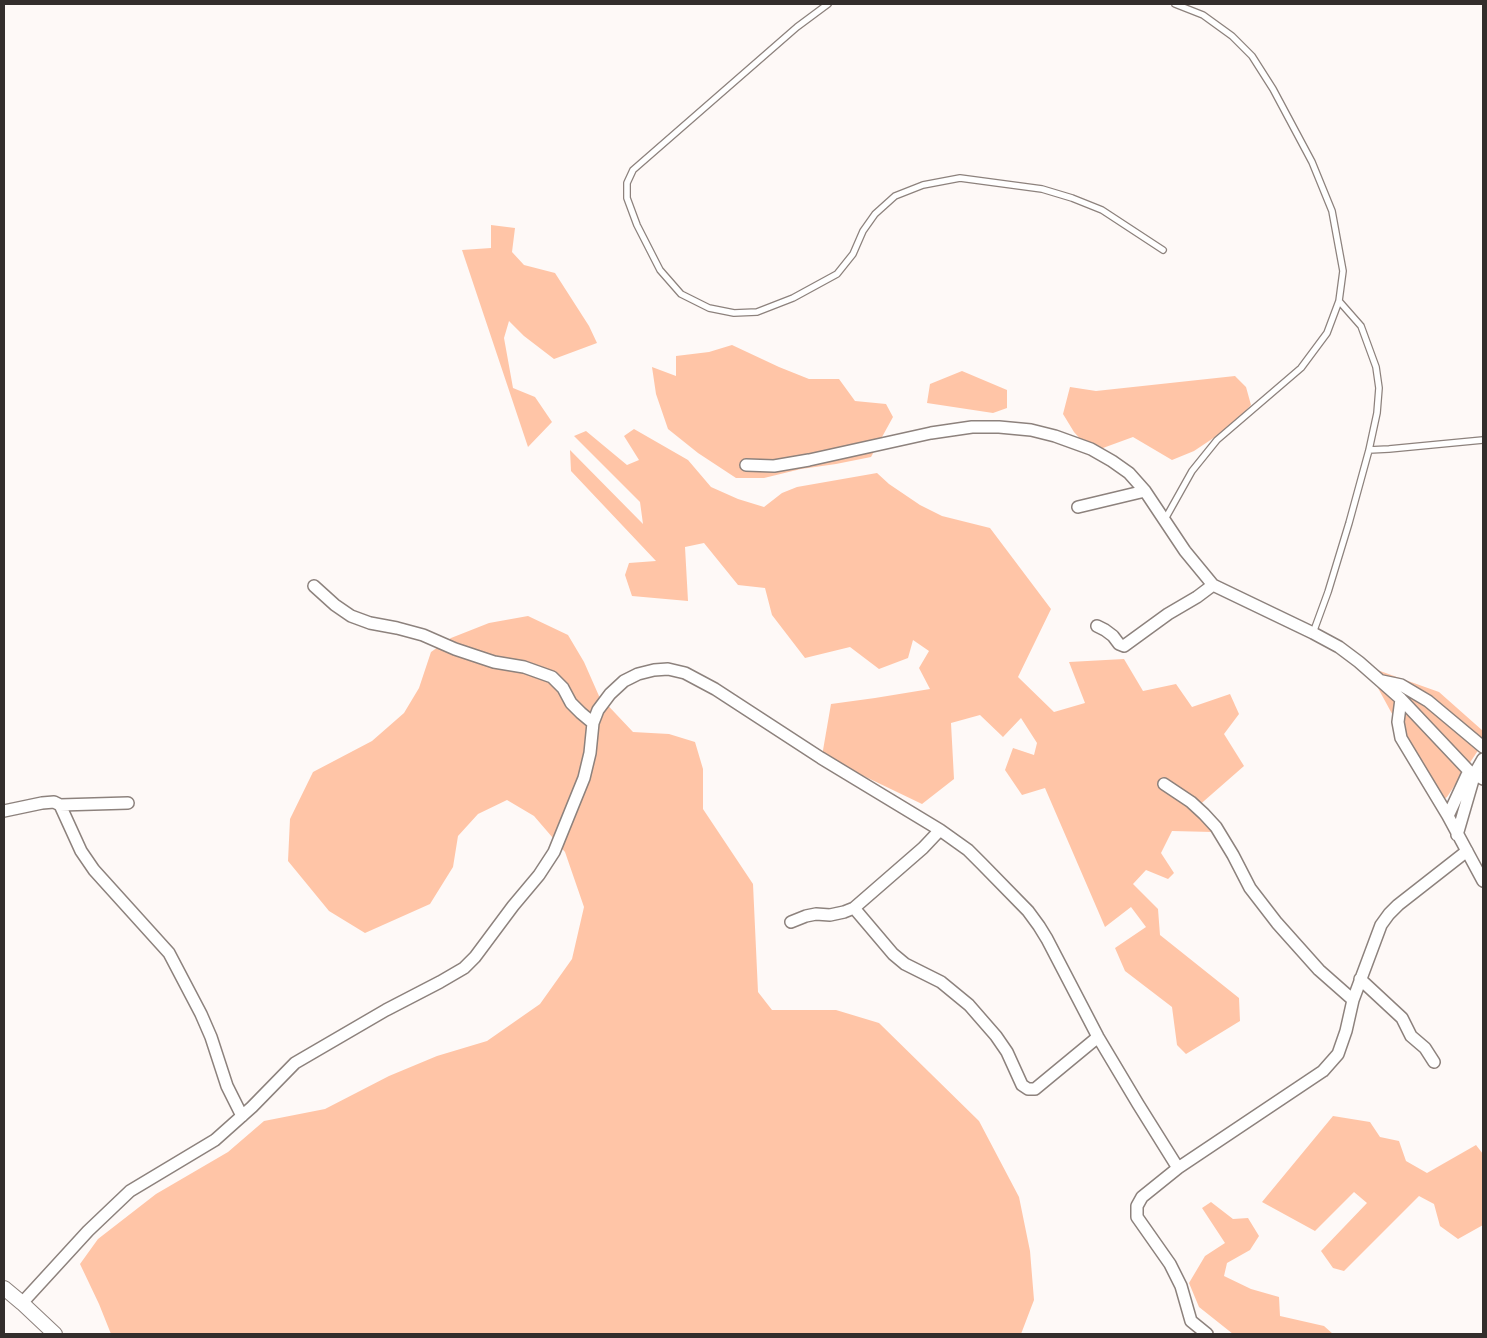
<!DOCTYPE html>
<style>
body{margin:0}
#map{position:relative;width:1487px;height:1338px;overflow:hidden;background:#fef9f7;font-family:"Asap Condensed",sans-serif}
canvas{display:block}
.frame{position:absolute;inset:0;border:5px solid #332e2c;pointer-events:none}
</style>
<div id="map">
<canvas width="1487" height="1338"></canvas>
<div class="frame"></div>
</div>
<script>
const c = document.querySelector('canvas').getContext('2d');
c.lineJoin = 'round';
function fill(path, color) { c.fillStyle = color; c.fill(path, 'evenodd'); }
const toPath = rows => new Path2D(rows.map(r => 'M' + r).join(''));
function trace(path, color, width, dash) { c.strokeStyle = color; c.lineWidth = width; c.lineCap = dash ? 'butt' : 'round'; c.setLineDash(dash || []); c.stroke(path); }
const green = toPath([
 [491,225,515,228,512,252,524,265,555,273,589,326,597,343,554,359,524,336,509,321,504,338,513,388,535,397,552,422,528,447,462,250,491,248],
 [732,345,779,367,809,379,839,379,855,401,886,404,893,417,871,457,836,464,801,469,764,478,736,478,698,453,668,429,656,394,652,367,676,376,676,356,709,352],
 [962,371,1007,390,1007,408,993,413,927,403,930,384],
 [1235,376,1246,387,1251,405,1233,425,1194,451,1172,460,1133,437,1092,452,1074,432,1063,414,1070,387,1096,391],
 [634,429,688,460,711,487,738,499,764,507,782,493,797,487,877,473,889,484,920,505,942,516,990,528,1051,609,1018,677,1054,712,1085,703,1069,662,1124,659,1143,691,1176,684,1192,707,1230,694,1239,714,1224,734,1244,766,1196,808,1213,832,1172,831,1161,853,1174,873,1168,879,1146,870,1133,884,1158,909,1160,935,1239,998,1240,1021,1186,1054,1177,1045,1172,1007,1125,971,1115,948,1146,927,1131,907,1105,927,1045,788,1022,795,1005,770,1013,748,1034,755,1037,743,1021,718,1003,737,980,715,951,723,954,779,922,804,822,756,831,704,875,698,930,689,919,668,929,651,913,640,908,658,879,669,850,647,805,658,772,615,765,588,738,585,704,543,685,547,688,601,632,596,625,575,629,563,656,561,571,471,570,450,643,524,640,502,574,436,586,431,627,465,639,460,624,436],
 [528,616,568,635,584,662,599,696,633,732,669,734,695,742,703,769,703,809,753,884,758,992,772,1010,836,1010,879,1023,979,1121,1019,1197,1030,1251,1034,1300,1021,1334,111,1334,99,1304,80,1264,98,1239,156,1194,228,1152,264,1121,325,1109,389,1076,437,1056,487,1041,540,1004,572,959,584,907,565,852,534,816,507,800,478,814,458,836,453,867,430,904,365,933,329,911,288,861,290,819,313,772,372,741,404,713,419,688,431,652,451,638,489,623],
 [1366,666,1439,692,1483,731,1483,743,1447,797,1440,802],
 [1333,1116,1370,1122,1380,1137,1399,1141,1406,1161,1427,1173,1476,1145,1483,1154,1483,1225,1458,1239,1440,1226,1434,1204,1419,1196,1344,1271,1333,1268,1321,1251,1367,1203,1354,1192,1315,1231,1262,1202],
 [1211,1202,1233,1219,1248,1218,1259,1236,1250,1250,1227,1263,1224,1276,1251,1289,1279,1297,1280,1316,1324,1326,1333,1334,1233,1334,1199,1307,1189,1283,1205,1256,1225,1243,1202,1208]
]);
const service = toPath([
 [828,4,797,27,633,170,627,183,627,198,637,225,660,270,681,294,709,308,734,313,757,312,793,298,837,274,853,254,863,231,875,214,895,196,923,185,960,178,1042,189,1072,198,1102,210,1163,250],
 [1369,450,1389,449,1483,440],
 [1164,521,1192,471,1217,440,1301,368,1327,333,1339,301,1343,271,1332,211,1312,162,1273,89,1252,56,1232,36,1203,15,1175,4],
 [1313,633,1328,592,1349,523,1369,450,1377,413,1379,388,1376,367,1361,326,1339,301]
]);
const minor = toPath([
 [746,465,774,466,809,460,931,433,972,427,999,427,1031,430,1055,436,1091,449,1112,461,1129,473,1145,491,1185,551,1213,585,1313,633,1339,647,1359,662,1401,699,1469,771,1483,779],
 [1078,507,1145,491],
 [314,586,335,605,351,616,370,623,397,628,423,635,455,649,494,662,524,667,552,677,563,688,571,703,581,713,593,723],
 [1097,626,1105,630,1113,636,1119,644,1124,646,1168,614,1197,597,1213,585],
 [1382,681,1401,685,1428,701,1483,747],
 [1401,699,1398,722,1401,738,1448,816,1483,881],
 [1164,784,1191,802,1204,814,1216,827,1233,855,1250,888,1277,923,1319,970,1353,1000],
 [60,805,128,803],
 [4,811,42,803,54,802,60,805,81,851,94,870,169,953,201,1014,211,1037,227,1086,242,1116],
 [1448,816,1467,775],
 [1457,835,1475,773,1483,759],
 [854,908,893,954,905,964,941,982,969,1005,996,1036,1007,1052,1022,1085,1028,1089,1035,1089,1098,1037],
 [791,922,806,916,816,914,830,915,844,912,854,908,923,848,940,830],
 [1360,979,1402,1018,1411,1036,1425,1048,1434,1062],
 [22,1303,88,1231,130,1191,215,1140,252,1107,295,1063,386,1010,440,982,464,968,475,957,513,906,539,875,554,852,584,778,590,753,593,723,598,710,610,694,624,681,638,674,654,670,668,669,685,673,715,689,821,758,940,830,968,850,982,864,1028,911,1039,926,1047,939,1098,1037,1138,1104,1178,1168],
 [1207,1334,1191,1321,1181,1286,1170,1264,1137,1217,1137,1206,1142,1197,1178,1168,1323,1071,1338,1054,1346,1031,1353,1000,1381,925,1389,914,1398,905,1467,851]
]);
const tertiary = toPath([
 [4,1288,22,1303,55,1334]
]);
fill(green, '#ffc5a7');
trace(service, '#8d827d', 8);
trace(minor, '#8d827d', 14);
trace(tertiary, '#8d827d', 16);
trace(service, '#fff', 5.5);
trace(minor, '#fff', 11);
trace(tertiary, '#fff', 14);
</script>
